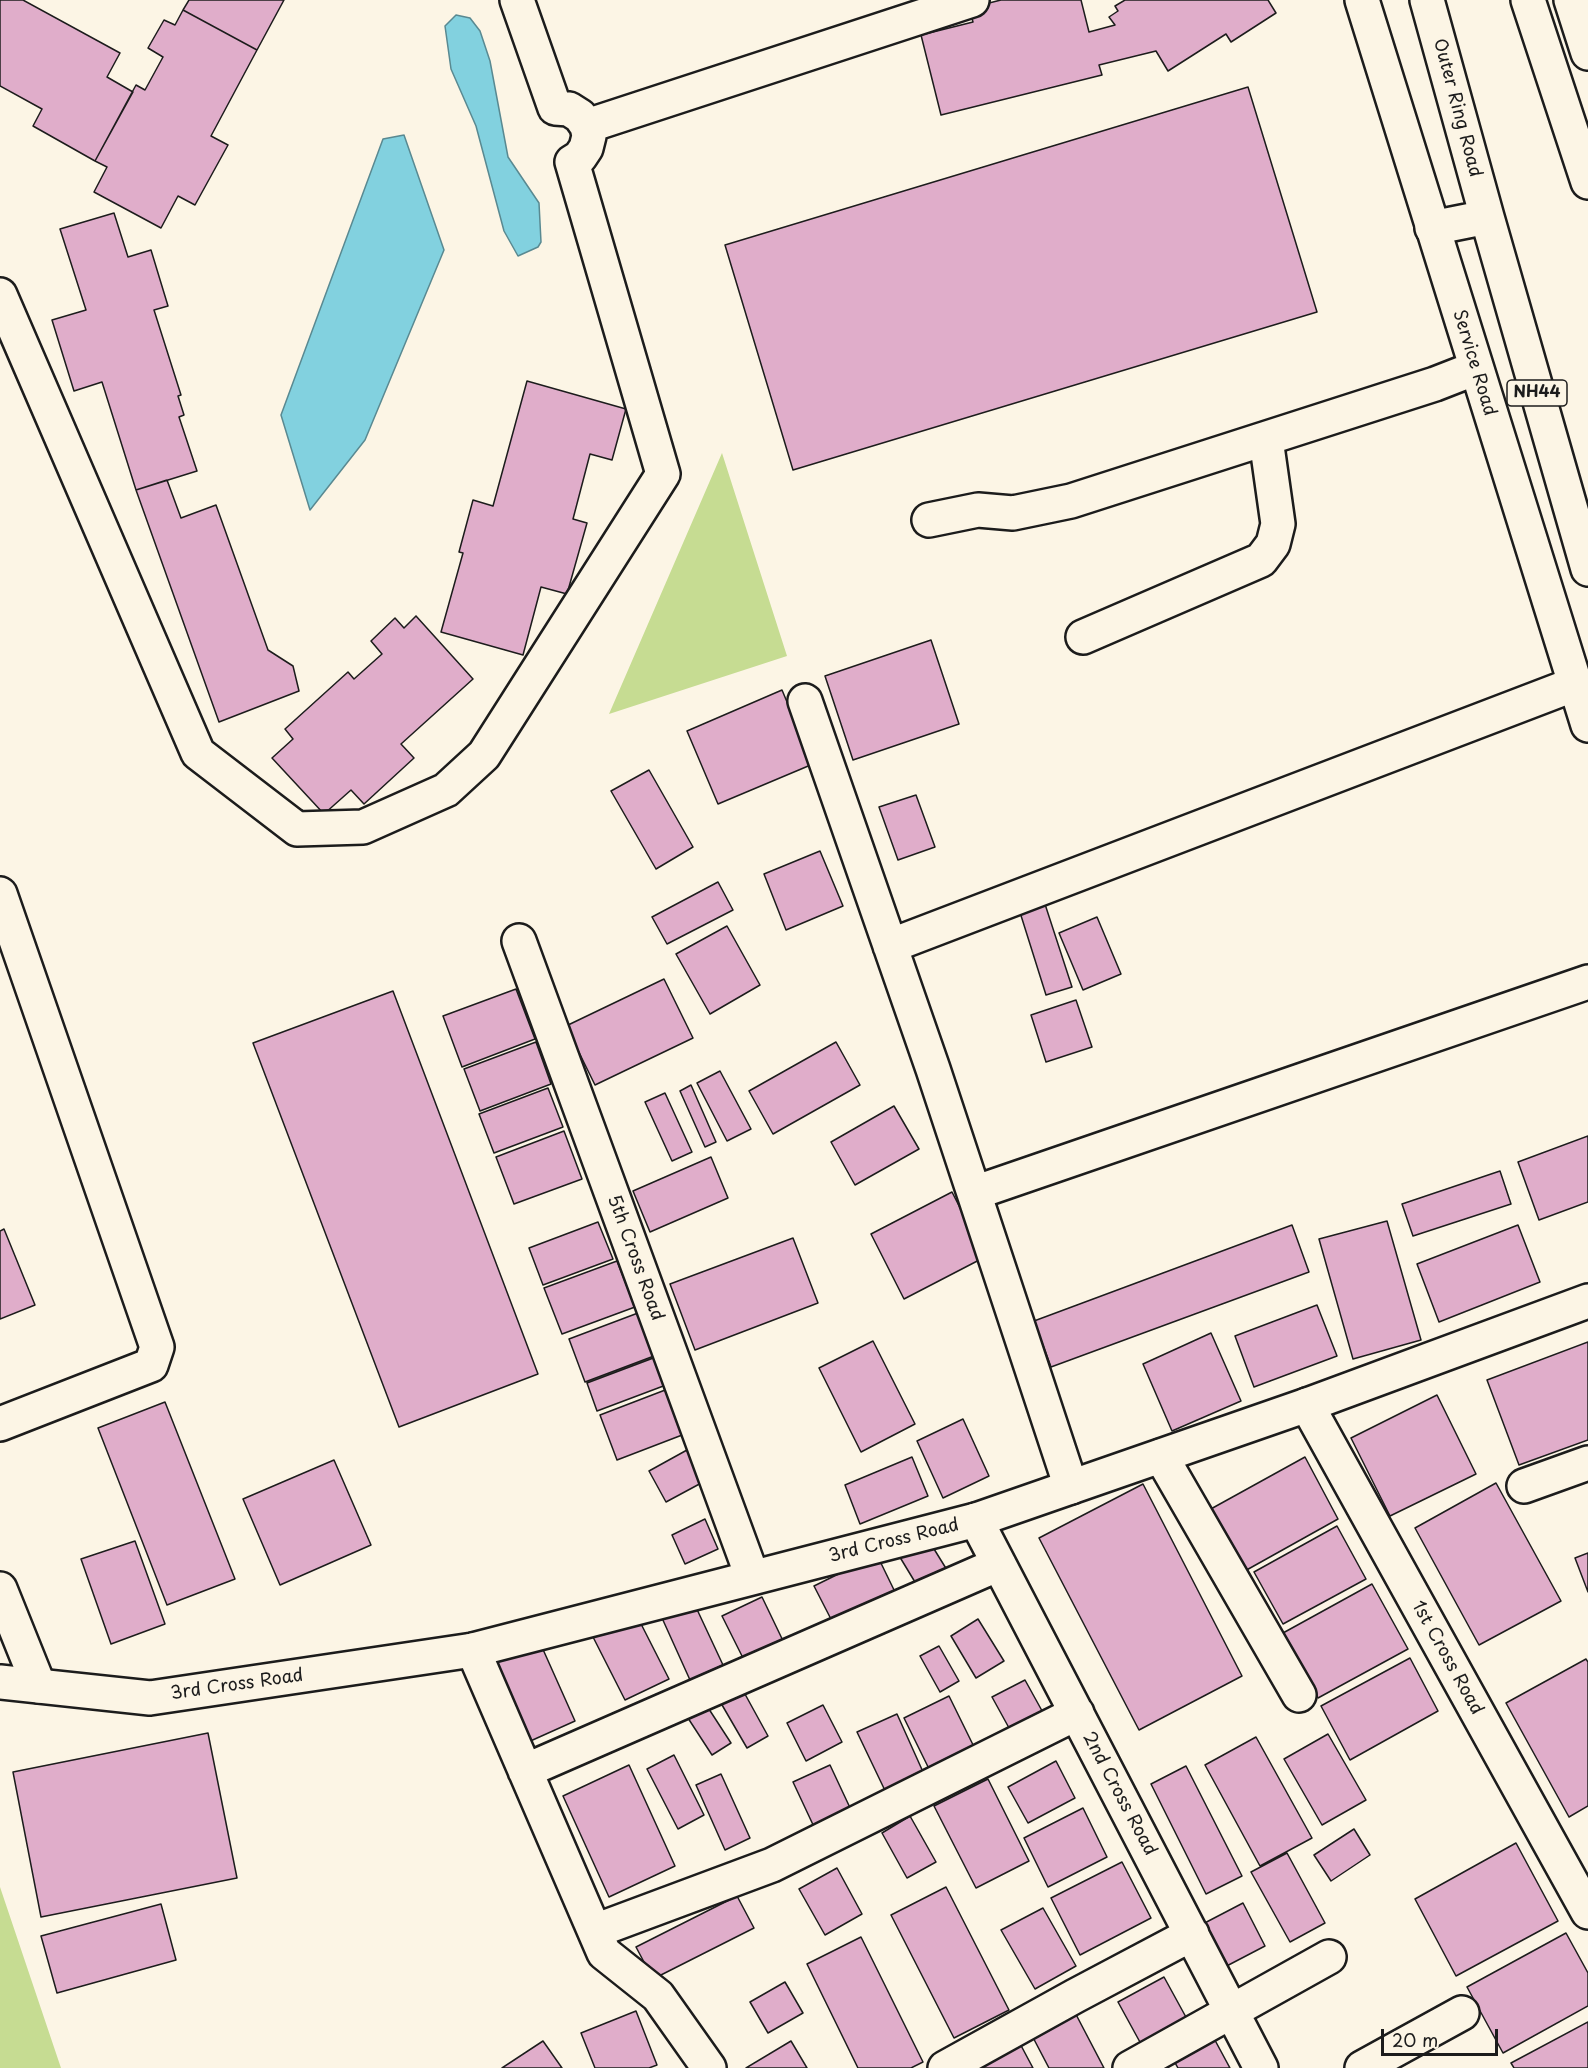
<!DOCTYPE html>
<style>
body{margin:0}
#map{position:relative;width:1588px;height:2068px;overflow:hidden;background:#fcf5e5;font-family:"Playpen Sans",sans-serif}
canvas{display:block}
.scale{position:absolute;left:1381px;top:2029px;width:117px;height:27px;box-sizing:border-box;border:3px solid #1c1c1c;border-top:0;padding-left:8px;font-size:18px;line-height:21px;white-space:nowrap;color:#1c1c1c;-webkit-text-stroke:4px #fcf5e5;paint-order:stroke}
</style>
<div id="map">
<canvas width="1588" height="2068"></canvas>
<div class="scale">20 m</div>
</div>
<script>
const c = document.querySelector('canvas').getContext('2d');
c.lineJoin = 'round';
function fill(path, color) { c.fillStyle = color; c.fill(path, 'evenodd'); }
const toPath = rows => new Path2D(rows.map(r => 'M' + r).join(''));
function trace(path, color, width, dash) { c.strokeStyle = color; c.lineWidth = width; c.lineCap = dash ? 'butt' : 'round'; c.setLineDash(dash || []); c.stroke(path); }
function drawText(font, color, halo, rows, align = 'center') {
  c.font = font + ' "Playpen Sans",sans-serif'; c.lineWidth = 5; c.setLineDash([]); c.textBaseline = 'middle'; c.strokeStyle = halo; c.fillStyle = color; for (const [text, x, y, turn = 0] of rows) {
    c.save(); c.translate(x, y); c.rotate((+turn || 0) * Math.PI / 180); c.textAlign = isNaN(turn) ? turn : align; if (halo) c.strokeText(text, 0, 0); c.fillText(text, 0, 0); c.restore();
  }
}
const green = toPath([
 [722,453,787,656,609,714],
 [0,1887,61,2068,0,2068]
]);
const water = toPath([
 [456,15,470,18,480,31,490,61,508,157,539,203,541,242,538,247,518,256,504,231,476,126,451,69,445,26,456,15],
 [404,135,444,250,365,440,310,510,281,415,383,139,404,135]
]);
const building = toPath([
 [0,0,23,0,120,53,107,77,133,92,95,161,33,126,42,109,0,86,0,0],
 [189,0,284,0,257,50,183,10,189,0],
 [1001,0,1081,0,1089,32,1115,25,1109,17,1118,11,1115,6,1125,0,1268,0,1276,13,1231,42,1226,34,1168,71,1156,51,1099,65,1102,75,941,115,921,35,973,22,969,8,1001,0],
 [183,10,257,50,211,136,228,145,195,205,178,196,161,228,94,192,107,167,95,161,136,85,145,90,163,57,148,48,164,20,175,25,183,10],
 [1248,87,1317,312,793,470,725,245,1248,87],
 [114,213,128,257,151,250,168,306,154,310,181,395,178,396,184,415,179,417,197,471,136,490,102,382,74,391,52,320,86,310,60,229,114,213],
 [527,381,626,409,612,460,590,454,573,519,587,523,567,594,541,587,523,655,441,632,463,553,459,552,473,500,493,506,527,381],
 [167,480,181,518,216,505,268,650,293,666,299,691,219,722,136,490,167,480],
 [416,616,473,679,401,744,414,758,364,804,351,790,324,814,272,758,293,739,285,729,348,672,354,679,382,654,371,641,395,618,404,628,416,616],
 [931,640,959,724,853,760,825,676,931,640],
 [782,690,813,764,718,804,687,731,782,690],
 [649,770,693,847,656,869,611,791,649,770],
 [916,795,935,847,898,860,879,807,916,795],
 [820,851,843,906,786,930,764,874,820,851],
 [718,882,733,910,667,944,652,917,718,882],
 [1043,898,1072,987,1046,995,1018,906,1043,898],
 [1097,917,1121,974,1083,990,1059,933,1097,917],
 [727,926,760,985,710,1014,676,954,727,926],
 [664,979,693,1038,595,1085,566,1026,664,979],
 [516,989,535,1039,462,1067,443,1016,516,989],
 [393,991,538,1374,399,1427,253,1043,393,991],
 [1076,1000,1092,1047,1046,1062,1031,1015,1076,1000],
 [536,1042,551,1084,480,1111,464,1069,536,1042],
 [836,1042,860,1085,773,1134,749,1091,836,1042],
 [720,1071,751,1129,727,1141,697,1083,720,1071],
 [691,1085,716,1142,705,1147,680,1091,691,1085],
 [548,1088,563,1127,494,1153,479,1114,548,1088],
 [665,1093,692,1152,672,1161,645,1102,665,1093],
 [894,1106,919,1149,855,1185,831,1142,894,1106],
 [564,1131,582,1179,514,1204,496,1157,564,1131],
 [1588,1136,1588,1202,1539,1220,1518,1162,1588,1136],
 [711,1157,728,1198,650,1232,633,1191,711,1157],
 [1500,1171,1511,1204,1413,1236,1402,1204,1500,1171],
 [952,1192,985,1257,904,1299,871,1234,952,1192],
 [1387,1221,1421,1340,1353,1359,1319,1239,1387,1221],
 [598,1222,613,1259,543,1285,529,1248,598,1222],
 [1292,1225,1309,1272,1051,1367,1034,1321,1292,1225],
 [1518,1225,1540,1282,1439,1322,1417,1264,1518,1225],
 [4,1229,35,1305,0,1319,0,1231,4,1229],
 [793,1238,818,1303,695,1350,670,1284,793,1238],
 [617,1261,635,1307,562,1334,544,1288,617,1261],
 [1317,1305,1337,1356,1254,1387,1235,1336,1317,1305],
 [638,1313,654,1356,585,1382,569,1339,638,1313],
 [1211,1333,1241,1401,1172,1431,1143,1364,1211,1333],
 [873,1341,915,1424,861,1452,819,1368,873,1341],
 [1588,1342,1588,1440,1519,1465,1487,1380,1588,1342],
 [656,1357,666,1385,597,1411,587,1383,656,1357],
 [673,1387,690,1432,617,1460,600,1415,673,1387],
 [1437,1395,1476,1474,1390,1516,1351,1438,1437,1395],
 [165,1402,235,1579,167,1605,98,1428,165,1402],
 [963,1419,989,1476,943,1498,917,1441,963,1419],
 [687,1450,705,1481,666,1502,649,1471,687,1450],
 [912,1457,928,1496,860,1524,845,1485,912,1457],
 [1305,1457,1338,1519,1243,1572,1209,1510,1305,1457],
 [334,1460,371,1545,280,1585,243,1499,334,1460],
 [1496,1483,1561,1601,1479,1645,1415,1528,1496,1483],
 [1143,1484,1242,1676,1139,1730,1039,1538,1143,1484],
 [705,1519,718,1549,685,1564,672,1535,705,1519],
 [1337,1526,1366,1579,1283,1624,1254,1572,1337,1526],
 [926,1536,947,1570,918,1587,898,1554,926,1536],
 [135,1541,165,1624,111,1644,81,1559,135,1541],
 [1588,1553,1588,1592,1575,1558,1588,1553],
 [877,1555,896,1594,834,1625,814,1586,877,1555],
 [1372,1584,1408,1649,1318,1698,1283,1633,1372,1584],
 [762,1597,786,1647,747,1666,722,1616,762,1597],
 [694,1603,723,1665,690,1680,662,1618,694,1603],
 [636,1614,669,1679,625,1700,592,1635,636,1614],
 [978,1619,1004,1661,976,1678,951,1636,978,1619],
 [537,1636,575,1721,526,1743,488,1658,537,1636],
 [939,1646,959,1681,940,1692,920,1656,939,1646],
 [1410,1658,1438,1711,1350,1760,1321,1706,1410,1658],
 [1586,1659,1588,1662,1588,1806,1569,1817,1506,1703,1586,1659],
 [1025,1680,1046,1718,1014,1737,992,1697,1025,1680],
 [740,1685,768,1736,747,1748,718,1698,740,1685],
 [949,1696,979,1757,934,1779,904,1718,949,1696],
 [705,1703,731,1743,712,1755,686,1715,705,1703],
 [823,1705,842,1742,806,1761,787,1723,823,1705],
 [897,1714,928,1783,890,1801,857,1732,897,1714],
 [208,1733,237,1878,41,1917,13,1772,208,1733],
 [1328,1734,1366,1800,1322,1825,1284,1759,1328,1734],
 [1256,1737,1312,1838,1260,1866,1205,1765,1256,1737],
 [674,1755,704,1815,678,1829,647,1769,674,1755],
 [1056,1761,1075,1798,1028,1823,1008,1787,1056,1761],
 [629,1765,675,1866,609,1897,563,1796,629,1765],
 [830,1765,852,1812,815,1829,793,1782,830,1765],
 [1186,1766,1242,1876,1206,1894,1151,1784,1186,1766],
 [721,1774,750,1838,725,1850,696,1785,721,1774],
 [988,1779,1029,1861,976,1888,934,1806,988,1779],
 [1083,1808,1107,1857,1048,1887,1024,1838,1083,1808],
 [910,1816,936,1862,907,1878,882,1833,910,1816],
 [1354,1829,1370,1855,1331,1881,1314,1855,1354,1829],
 [1516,1843,1558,1921,1456,1976,1415,1899,1516,1843],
 [1287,1853,1325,1923,1290,1942,1251,1872,1287,1853],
 [1122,1862,1151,1918,1080,1955,1051,1898,1122,1862],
 [837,1868,862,1914,825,1935,799,1889,837,1868],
 [946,1887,1009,2010,954,2038,891,1915,946,1887],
 [737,1896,754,1928,653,1979,636,1947,737,1896],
 [1243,1903,1265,1946,1219,1970,1197,1927,1243,1903],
 [161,1904,176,1960,57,1993,41,1936,161,1904],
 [1043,1908,1076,1966,1035,1989,1001,1930,1043,1908],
 [1566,1933,1588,1973,1588,2006,1503,2053,1467,1987,1566,1933],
 [861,1937,923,2062,911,2068,858,2068,807,1964,861,1937],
 [1164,1977,1187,2019,1141,2044,1118,2002,1164,1977],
 [785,1982,803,2013,768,2033,750,2002,785,1982],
 [1070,2003,1104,2068,1049,2068,1027,2026,1070,2003],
 [636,2011,657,2065,649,2068,595,2068,581,2033,636,2011],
 [1588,2022,1588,2068,1514,2068,1511,2063,1588,2022],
 [1210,2031,1230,2068,1178,2068,1169,2052,1210,2031],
 [1017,2038,1033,2068,968,2068,1017,2038],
 [543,2041,562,2068,502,2068,543,2041],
 [791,2041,807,2068,746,2068,791,2041]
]);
const minor = toPath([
 [1362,0,1588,725],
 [1571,0,1588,53],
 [587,126,972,0],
 [0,295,198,753,297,829,363,827,446,790,484,755,663,474,572,162,580,157,586,148,589,136,587,126,580,116,569,109,555,108,517,0],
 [929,520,978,510,1013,513,1071,501,1435,384,1476,368],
 [1083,637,1261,560,1273,544,1278,524,1266,439],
 [805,701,933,1069,1071,1487],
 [0,894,157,1347,151,1365,0,1424],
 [519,941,752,1576],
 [890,946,1575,684],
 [974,1193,1588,982],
 [1307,1405,1588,1912],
 [1161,1456,1299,1695],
 [1524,1486,1588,1463],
 [976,1520,1261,2068],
 [0,1589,39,1686],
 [473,1650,604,1953,658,1996,709,2068],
 [525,1771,999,1564],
 [595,1931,772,1865,1077,1713],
 [945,2068,1075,1996,1192,1934],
 [1130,2068,1329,1957],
 [1362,2068,1462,2013]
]);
const major = toPath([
 [0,1682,150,1698,473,1650,976,1520,1307,1405,1588,1301]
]);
const highway = toPath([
 [1427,0,1487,217,1588,569],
 [1528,0,1588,182],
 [1432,228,1487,217]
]);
const shields = [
 [1537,393,60]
];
const shieldNames = [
 ["NH44",1537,393]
];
const streetNames = [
 ["Outer Ring Road",1457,108,75],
 ["Service Road",1474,363,73],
 ["5th Cross Road",635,1258,70],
 ["3rd Cross Road",894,1541,-14],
 ["1st Cross Road",1447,1658,61],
 ["3rd Cross Road",237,1685,-8],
 ["2nd Cross Road",1119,1794,62]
];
fill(green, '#c6dc92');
fill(water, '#82d1df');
trace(water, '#598991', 1.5);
fill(building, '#e0adca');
trace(building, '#1c1c1c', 1.5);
trace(minor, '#1c1c1c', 38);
trace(major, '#1c1c1c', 38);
trace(highway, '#1c1c1c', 38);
trace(minor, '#fcf5e5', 33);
trace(major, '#fcf5e5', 33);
trace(highway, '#fcf5e5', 33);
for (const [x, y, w] of shields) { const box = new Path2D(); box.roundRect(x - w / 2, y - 13, w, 26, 4.5); c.fillStyle = '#fcf5e5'; c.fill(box); trace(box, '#1c1c1c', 1.5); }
drawText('bold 16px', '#1c1c1c', null, shieldNames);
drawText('18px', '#1c1c1c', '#fcf5e5', streetNames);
</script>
